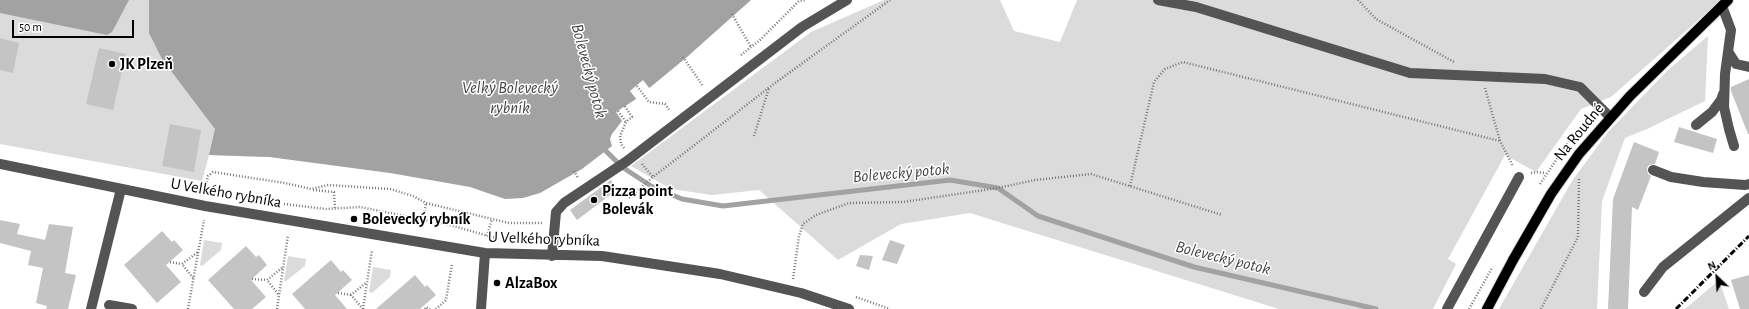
<!DOCTYPE html>
<meta charset="utf-8">
<style>
body{margin:0}
#map{position:relative;width:1749px;height:309px;overflow:hidden;background:#fff;font-family:"Alegreya Sans",sans-serif}
canvas{display:block}
.north{position:absolute;left:1697px;top:257px;width:40px;height:40px;-webkit-text-stroke:3px #fff;paint-order:stroke;rotate:335deg;font-size:11px;font-weight:700;line-height:16px;text-align:center;color:#000}
.north::after{content:'';display:block;margin:auto;width:14px;height:18px;background:#000;clip-path:polygon(50% 0,100% 100%,50% 72%,0 100%)}
.scale{position:absolute;left:12px;top:20px;width:122px;height:18px;box-sizing:border-box;border:2px solid #000;border-top:0;padding-left:5px;font-size:12px;line-height:14px;white-space:nowrap;color:#000;-webkit-text-stroke:3px #fff;paint-order:stroke}
</style>
<div id="map">
<canvas width="1749" height="309"></canvas>
<div class="north">N</div>
<div class="scale">50 m</div>
</div>
<script>
const c = document.querySelector('canvas').getContext('2d');
c.lineJoin = 'round';
function fill(path, color) { c.fillStyle = color; c.fill(path, 'evenodd'); }
const toPath = rows => new Path2D(rows.map(r => 'M' + r).join(''));
function trace(path, color, width, dash) { c.strokeStyle = color; c.lineWidth = width; c.lineCap = dash ? 'butt' : 'round'; c.setLineDash(dash || []); c.stroke(path); }
function drawText(font, color, halo, rows, align = 'center') {
  c.font = font + ' "Alegreya Sans",sans-serif'; c.lineWidth = 3; c.setLineDash([]); c.textBaseline = 'middle'; c.strokeStyle = halo; c.fillStyle = color; for (const [text, x, y, turn = 0] of rows) {
    c.save(); c.translate(x, y); c.rotate((+turn || 0) * Math.PI / 180); c.textAlign = isNaN(turn) ? turn : align; if (halo) c.strokeText(text, 0, 0); c.fillText(text, 0, 0); c.restore();
  }
}
const green = toPath([
 [0,0,234,0,269,157,209,155,202,181,0,144],
 [884,0,1000,0,1014,31,1060,42,1077,0,1721,0,1611,97,1581,109,1536,172,1505,155,1448,259,1456,264,1433,309,1279,309,970,213,901,224,838,260,759,190,712,195,671,189,631,166,811,32],
 [1708,36,1705,101,1647,129,1625,138,1602,201,1597,309,1499,309,1572,181,1608,132,1667,71],
 [204,240,222,243,221,250,202,266,200,265],
 [288,256,306,259,305,266,286,281,284,281],
 [373,267,391,270,390,277,372,293,369,292],
 [1719,280,1729,309,1685,309]
]);
const water = toPath([
 [0,0,129,0,112,32,107,35,0,13],
 [149,0,751,0,687,57,636,99,616,112,622,121,612,134,610,139,612,146,582,169,540,193,523,198,505,199,470,187,390,173,269,157,209,155,215,129,162,59,149,33]
]);
const pier = toPath([
 [643,80,650,89,637,100,630,91]
]);
const stream = toPath([
 [602,147,622,167,651,186,682,199,723,206,950,180,998,188,1038,216,1194,267,1376,309]
]);
const building = toPath([
 [0,38,19,43,13,73,0,70],
 [99,48,126,54,113,110,86,104],
 [1749,79,1749,134,1748,134,1731,91,1731,87],
 [170,124,201,130,194,172,162,166],
 [1679,127,1717,139,1713,153,1674,142],
 [1634,142,1659,152,1655,164,1649,165,1647,168,1648,174,1651,176,1638,210,1632,207,1628,309,1608,309,1613,199],
 [611,180,618,189,577,220,570,210],
 [0,220,20,224,17,234,45,240,49,224,73,227,65,273,76,275,68,309,46,309,47,306,36,303,43,268,28,265,31,251,0,243],
 [162,231,172,242,174,240,183,250,166,265,181,282,157,303,124,265],
 [890,240,905,245,897,264,882,260],
 [246,246,256,257,259,255,267,265,251,280,266,297,252,309,234,309,208,280],
 [860,255,873,256,869,270,856,266],
 [331,260,341,272,343,270,352,280,335,295,347,309,305,309,292,294],
 [415,275,425,287,427,285,436,295,420,309,376,309],
 [1749,275,1749,309,1740,309,1731,280]
]);
const path = toPath([
 [1358,0,1376,19,1454,62],
 [732,14,751,47],
 [741,55,760,40,799,1,805,0],
 [683,57,703,86],
 [637,86,649,102,665,104,670,111],
 [1485,88,1500,141,1513,166],
 [618,111,626,122],
 [754,136,769,88],
 [624,148,621,144,620,136,626,122,632,117,624,105],
 [642,164,653,177],
 [574,171,578,178],
 [1531,173,1536,172,1546,173],
 [1540,184,1569,141,1591,116],
 [1130,186,1154,82,1165,69,1183,62,1500,141],
 [313,190,334,192,335,208],
 [204,194,208,176,213,172,285,183,311,189,328,185,390,189,413,196,426,203,492,219,509,223,542,223],
 [629,198,653,177,775,83,890,0],
 [284,204,326,209,360,207,450,225,499,239],
 [423,220,426,203],
 [487,236,492,219],
 [170,262,182,264],
 [193,278,182,264,198,252],
 [252,279,267,280],
 [793,279,799,236,803,224,816,215,849,203,903,202,998,188,1035,180,1091,174,1222,215],
 [338,293,351,295],
 [278,294,267,280,283,267],
 [856,297,890,309],
 [188,309,204,220],
 [277,309,288,235],
 [363,309,372,250],
 [363,309,351,295,367,282],
 [425,309,426,307,430,309],
 [436,309,446,300,452,264],
 [1469,309,1492,268],
 [1541,309,1578,237,1579,178]
]);
const minor = toPath([
 [1158,0,1196,7,1410,73,1545,79,1580,87,1610,117],
 [1722,6,1731,30,1725,74,1724,107,1729,129,1734,146],
 [1729,53,1736,64,1749,67],
 [1696,125,1712,112,1721,100,1723,94],
 [0,164,205,206,485,253,602,256,720,274,801,293,849,309],
 [1653,170,1671,177,1703,182,1745,185,1749,184],
 [552,256,556,212,564,203,627,161,802,27,847,0],
 [1644,292,1663,267,1749,198],
 [109,305,132,309],
 [91,309,121,189],
 [481,309,485,253],
 [1447,309,1519,177]
]);
const major = toPath([
 [1487,309,1513,260,1551,194,1579,154,1630,96,1728,0]
]);
const rail = toPath([
 [1676,309,1749,236]
]);
const markers = [
 [112,64,4,"#000"],
 [594,200,4,"#000"],
 [354,219,4,"#000"],
 [497,283,4,"#000"]
];
const poiNames = [
 ["JK Plzeň",120,64],
 ["Pizza point",602,191],
 ["Bolevák",602,209],
 ["Bolevecký rybník",362,219],
 ["AlzaBox",505,283]
];
const streetNames = [
 ["Na Roudné",1579,132,-51],
 ["U Velkého rybníka",226,193,10],
 ["U Velkého rybníka",544,239,2]
];
const waterNames = [
 ["Bolevecký potok",589,71,75],
 ["Velký Bolevecký",510,88],
 ["rybník",510,108],
 ["Bolevecký potok",901,173,-5],
 ["Bolevecký potok",1223,258,14]
];
fill(green, '#dbdbdb');
fill(water, '#a2a2a2');
fill(pier, '#fff');
trace(stream, '#a2a2a2', 5);
fill(building, '#c4c4c4');
trace(major, '#dbdbdb', 12);
trace(path, '#767676', 2.5, [1, 2]);
trace(minor, '#545454', 10);
trace(major, '#000', 10);
trace(rail, '#000', 3, [6, 2, 1, 2]);
for (const [x, y, r, color] of markers) { const dot = new Path2D(); dot.arc(x, y, r, 0, 2 * Math.PI); c.fillStyle = color; c.fill(dot); trace(dot, '#fff', 1.5); }
drawText('bold 16px', '#000', '#fff', poiNames, 'left');
drawText('16px', '#000', '#fff', streetNames);
drawText('italic 17px', '#434343', '#fff', waterNames);
</script>
